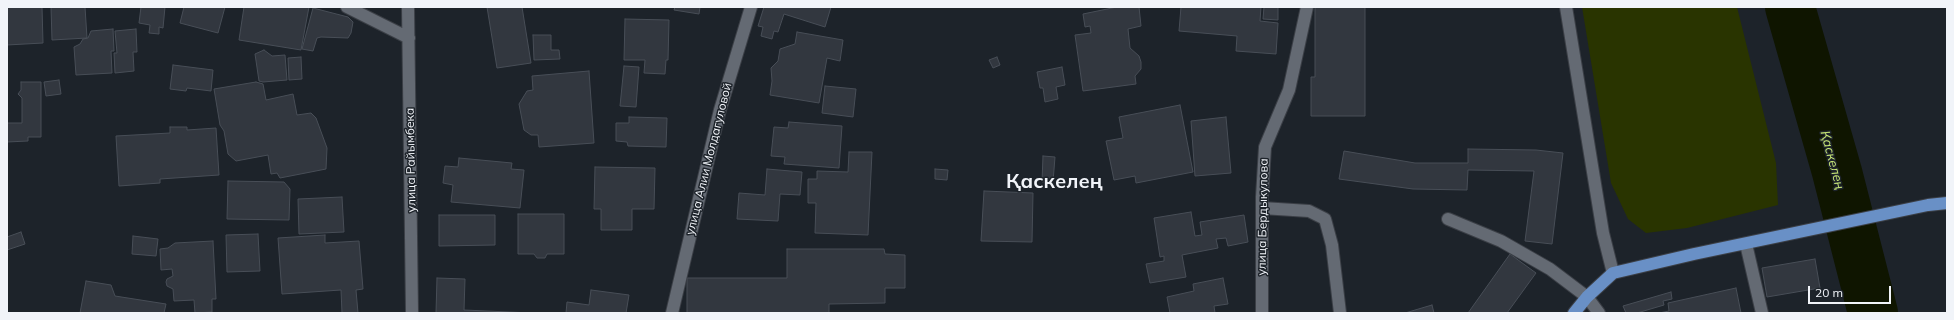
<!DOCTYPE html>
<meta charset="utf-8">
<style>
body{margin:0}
#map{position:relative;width:1954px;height:320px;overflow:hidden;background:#1d232a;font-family:Mulish,sans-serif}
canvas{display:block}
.frame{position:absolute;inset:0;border:8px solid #f1f4f9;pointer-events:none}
.scale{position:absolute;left:1808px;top:286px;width:83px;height:18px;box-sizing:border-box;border:2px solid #f1f4f9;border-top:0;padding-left:5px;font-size:12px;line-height:14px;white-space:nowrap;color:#f1f4f9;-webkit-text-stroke:3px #1d232a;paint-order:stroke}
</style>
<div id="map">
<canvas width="1954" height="320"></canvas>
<div class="frame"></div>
<div class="scale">20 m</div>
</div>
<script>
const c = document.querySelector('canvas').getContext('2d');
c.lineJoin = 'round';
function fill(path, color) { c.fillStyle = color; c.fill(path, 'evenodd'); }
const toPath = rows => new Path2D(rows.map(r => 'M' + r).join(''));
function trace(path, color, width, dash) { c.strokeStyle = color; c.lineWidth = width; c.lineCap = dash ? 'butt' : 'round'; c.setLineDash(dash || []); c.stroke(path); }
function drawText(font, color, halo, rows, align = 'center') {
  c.font = font + ' Mulish,sans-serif'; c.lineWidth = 3; c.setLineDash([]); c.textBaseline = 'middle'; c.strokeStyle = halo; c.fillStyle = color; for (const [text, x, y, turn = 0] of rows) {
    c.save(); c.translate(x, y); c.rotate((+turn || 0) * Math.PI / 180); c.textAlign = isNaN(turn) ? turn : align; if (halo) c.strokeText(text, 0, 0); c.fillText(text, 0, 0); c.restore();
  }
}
const green = toPath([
 [1582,7,1737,7,1776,163,1778,205,1687,228,1646,233,1628,219,1611,183]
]);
const river = toPath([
 [1790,7,1837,172,1873,313]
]);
const building = toPath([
 [7,7,42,7,43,43,7,45,7,7],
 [51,7,85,7,87,38,52,40,51,7],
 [141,7,165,7,163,28,159,27,159,34,149,33,150,25,139,23,141,7],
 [184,7,225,7,218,33,180,23,184,7],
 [244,7,309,7,301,50,239,40,244,7],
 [487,7,522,7,531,63,497,68,487,7],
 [675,7,700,7,699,14,674,10,675,7],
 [764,7,831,7,825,27,784,14,778,32,774,31,772,39,761,36,763,27,758,26,764,7],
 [1117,7,1139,7,1141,26,1128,29,1130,48,1139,56,1141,62,1141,69,1135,76,1136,84,1083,91,1075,35,1091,33,1090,26,1085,27,1083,14,1117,7],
 [1181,7,1261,7,1260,21,1278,23,1276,54,1236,51,1237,36,1179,31,1181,7],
 [1264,7,1278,7,1278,20,1263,19,1264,7],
 [1315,7,1365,7,1365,116,1311,116,1311,77,1315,77,1315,7],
 [313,8,348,17,353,22,351,33,348,38,321,37,317,38,313,51,302,49,313,8],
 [625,19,669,20,668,60,666,60,665,74,644,73,645,60,624,60,625,19],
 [113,29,114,51,111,51,112,73,76,75,74,47,80,44,83,39,88,38,91,31,113,29],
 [136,29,137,52,133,52,134,71,115,73,114,53,117,53,115,31,136,29],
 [797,32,843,40,840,61,827,58,819,103,770,95,772,81,771,68,778,61,780,49,795,44,797,32],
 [533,35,551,35,551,50,559,50,560,59,534,60,533,35],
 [264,50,272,56,285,55,287,80,263,82,259,81,255,54,264,50],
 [301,57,302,79,289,80,288,58,301,57],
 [997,57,1000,65,993,68,989,60,997,57],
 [173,65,213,70,211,91,187,88,186,91,170,89,173,65],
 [624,66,639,67,636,107,620,106,624,66],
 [1062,67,1065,85,1056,87,1058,99,1045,102,1043,88,1040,88,1037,72,1062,67],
 [589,71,594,143,539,147,538,135,531,135,524,130,519,104,527,91,533,90,532,76,589,71],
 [59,80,61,94,46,96,44,82,59,80],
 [21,82,41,82,41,137,28,137,28,141,7,142,7,123,22,123,22,98,18,94,21,90,21,82],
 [256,82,263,84,266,100,293,94,297,115,311,113,316,118,327,148,326,169,280,178,277,173,271,174,268,155,236,161,228,154,224,131,220,125,214,89,256,82],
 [825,86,856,89,853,117,822,113,825,86],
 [1180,105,1193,172,1136,183,1135,176,1114,180,1106,141,1123,138,1119,117,1180,105],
 [629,117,667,118,666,147,628,146,627,142,616,141,616,123,629,123,629,117],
 [1226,117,1231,173,1195,176,1191,121,1226,117],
 [789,122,842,126,839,168,784,164,785,157,771,156,774,127,788,128,789,122],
 [170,127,187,127,187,130,216,128,219,175,160,179,160,183,119,186,116,136,170,133,170,127],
 [1468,149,1536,150,1563,153,1552,244,1525,241,1534,171,1468,170,1467,190,1413,189,1339,179,1344,151,1415,163,1468,163,1468,149],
 [849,152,872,152,868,235,815,233,816,203,808,203,808,179,817,179,817,171,848,172,849,152],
 [1043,156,1055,157,1053,182,1042,182,1043,156],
 [459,158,512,163,511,169,524,170,520,208,451,202,453,185,443,183,445,166,458,167,459,158],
 [595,167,655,168,654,209,632,209,632,230,601,230,601,209,594,209,595,167],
 [767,169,802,172,800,195,780,194,778,221,737,219,739,193,765,195,767,169],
 [935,169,948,170,947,180,935,179,935,169],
 [228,181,284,182,290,189,289,220,227,219,228,181],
 [984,191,1033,193,1032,242,981,241,984,191],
 [342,197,344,232,299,234,298,199,342,197],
 [1191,212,1195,236,1202,235,1200,222,1244,215,1248,242,1228,246,1226,238,1216,239,1218,248,1182,255,1186,277,1150,283,1146,264,1164,261,1164,256,1160,257,1154,218,1191,212],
 [518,214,564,214,564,254,547,254,545,258,537,258,534,254,518,254,518,214],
 [439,215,495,215,495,245,439,246,439,215],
 [21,232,25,244,7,250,7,237,21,232],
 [258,234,260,271,227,272,226,235,258,234],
 [325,235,325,243,359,241,363,289,356,290,358,313,342,313,341,290,282,294,278,238,325,235],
 [133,236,158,239,156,256,132,254,133,236],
 [213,241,216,299,212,299,212,312,195,313,194,300,174,301,173,289,167,286,166,282,167,279,173,276,172,269,161,270,160,249,168,248,175,243,213,241],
 [787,249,884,249,885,254,905,255,905,288,885,288,885,303,829,304,829,313,687,313,687,278,787,278,787,249],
 [1510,254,1536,273,1507,313,1468,313,1510,254],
 [1815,259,1820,288,1767,297,1762,268,1815,259],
 [437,278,465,279,464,310,532,313,436,313,437,278],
 [1223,278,1228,304,1214,306,1215,313,1170,313,1167,297,1194,291,1193,284,1223,278],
 [86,281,111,285,115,296,166,304,164,313,80,313,86,281],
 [1736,288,1741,313,1659,313,1669,311,1668,303,1736,288],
 [591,290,629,295,626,313,566,313,567,302,589,305,591,290],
 [1671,292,1672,299,1663,301,1664,305,1637,313,1626,313,1623,306,1671,292],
 [1432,305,1434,313,1405,313,1432,305]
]);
const minor = toPath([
 [347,7,409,38],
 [408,7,412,313],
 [1566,7,1603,233,1613,273],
 [1262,208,1309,211,1325,219,1332,245,1340,313],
 [1448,219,1501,241,1550,269,1587,297,1599,313],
 [1746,244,1762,313],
 [672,313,720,110,751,7],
 [1262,313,1262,197,1265,147,1289,90,1307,7]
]);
const major = toPath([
 [1574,313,1587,297,1613,273,1694,254,1928,205,1947,203]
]);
const streetNames = [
 ["улица Алии Молдагуловой",709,159,-76],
 ["улица Райымбека",411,160,-91],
 ["улица Бердыкулова",1263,217,-89]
];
const waterNames = [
 ["Қаскелең",1832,160,75]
];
const townNames = [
 ["Қаскелең",1054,182]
];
fill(green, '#293400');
trace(river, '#0f1500', 50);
fill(building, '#32373f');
trace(building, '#484e57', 1);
trace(minor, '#3b3f46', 14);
trace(major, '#3b3f46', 14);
trace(minor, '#646a73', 12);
trace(major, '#6990c6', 12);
drawText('12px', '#f1f4f9', '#1d232a', streetNames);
drawText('italic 13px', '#c8e776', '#1d232a', waterNames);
drawText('bold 20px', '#f1f4f9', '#1d232a', townNames);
</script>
